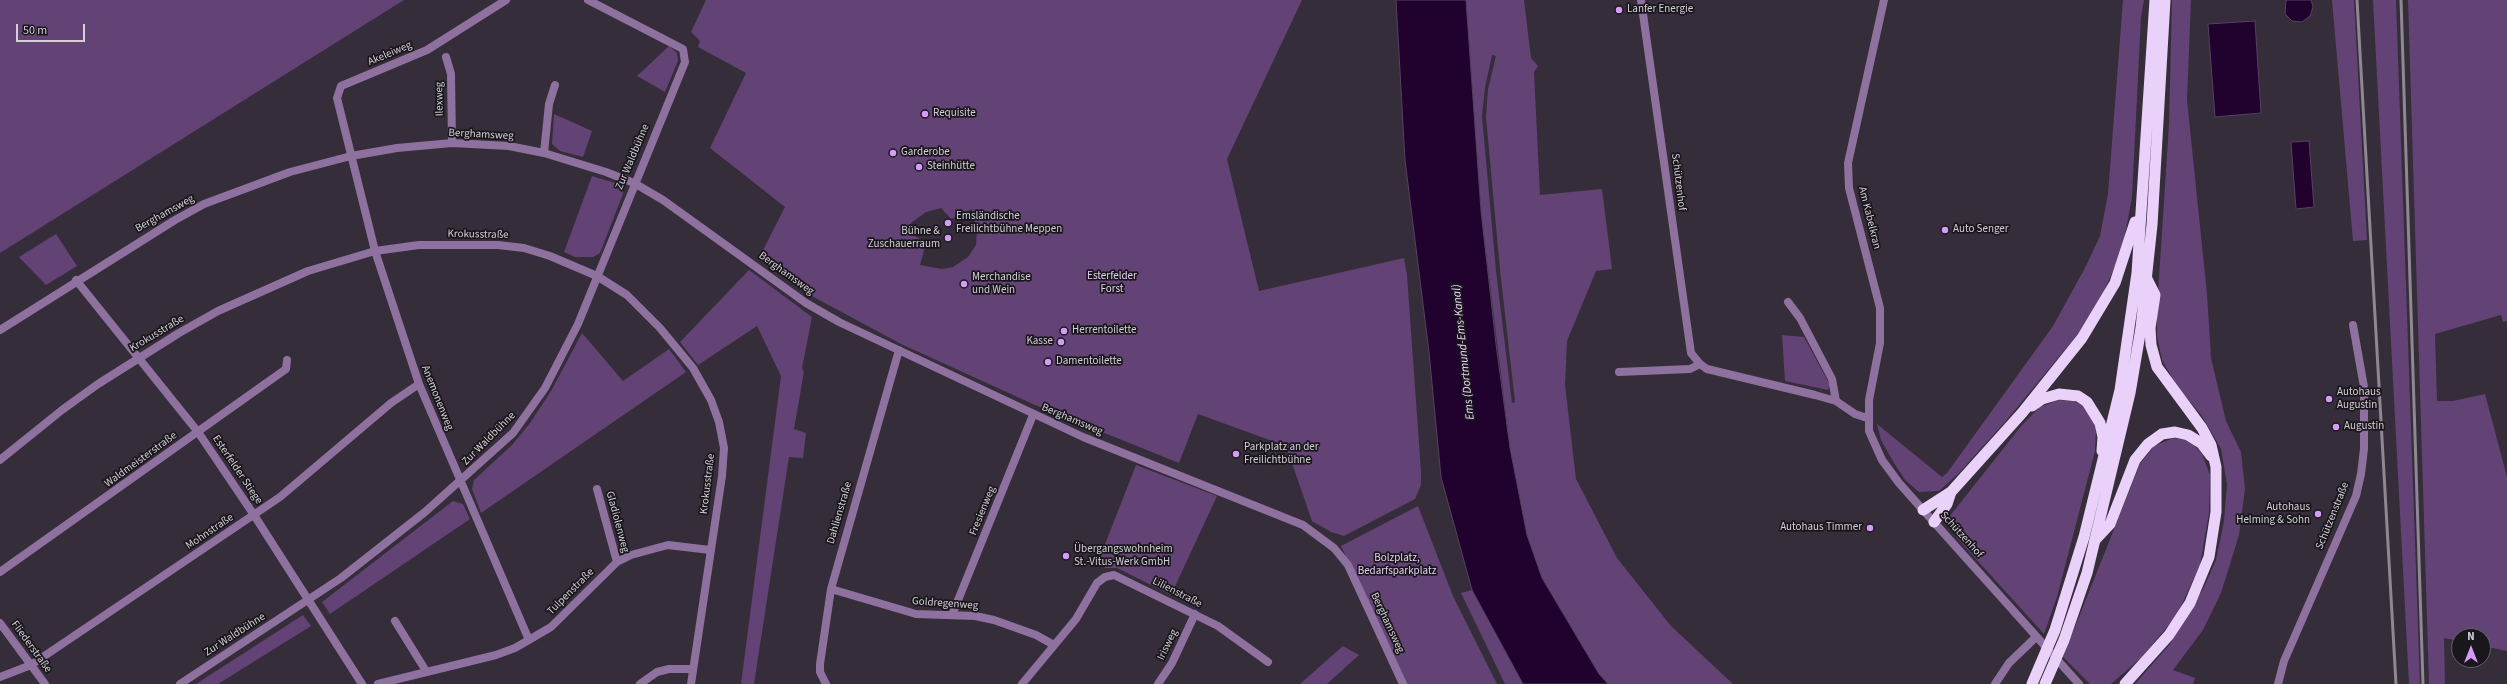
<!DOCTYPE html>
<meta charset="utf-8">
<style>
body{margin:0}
#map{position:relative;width:2507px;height:684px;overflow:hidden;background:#352d39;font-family:"Source Sans 3",sans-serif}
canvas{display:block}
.north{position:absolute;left:2451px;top:628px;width:40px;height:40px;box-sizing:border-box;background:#1a171c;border:1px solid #646167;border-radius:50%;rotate:0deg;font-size:11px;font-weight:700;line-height:16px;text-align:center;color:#d4cfd7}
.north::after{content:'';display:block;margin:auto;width:14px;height:18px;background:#d79bf9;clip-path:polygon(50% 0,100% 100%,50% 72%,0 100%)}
.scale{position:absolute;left:16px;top:24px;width:69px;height:18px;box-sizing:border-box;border:2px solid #d4cfd7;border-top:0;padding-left:5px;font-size:12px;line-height:14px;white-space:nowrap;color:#d4cfd7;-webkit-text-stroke:3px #1a171c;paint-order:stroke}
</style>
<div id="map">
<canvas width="2507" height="684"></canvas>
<div class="north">N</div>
<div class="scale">50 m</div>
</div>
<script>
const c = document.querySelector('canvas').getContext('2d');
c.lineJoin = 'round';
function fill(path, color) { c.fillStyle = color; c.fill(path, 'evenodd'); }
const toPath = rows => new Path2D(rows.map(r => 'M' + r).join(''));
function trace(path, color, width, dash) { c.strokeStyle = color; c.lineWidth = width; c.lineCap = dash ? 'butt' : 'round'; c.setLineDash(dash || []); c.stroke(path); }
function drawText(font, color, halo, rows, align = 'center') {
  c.font = font + ' "Source Sans 3",sans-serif'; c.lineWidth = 3.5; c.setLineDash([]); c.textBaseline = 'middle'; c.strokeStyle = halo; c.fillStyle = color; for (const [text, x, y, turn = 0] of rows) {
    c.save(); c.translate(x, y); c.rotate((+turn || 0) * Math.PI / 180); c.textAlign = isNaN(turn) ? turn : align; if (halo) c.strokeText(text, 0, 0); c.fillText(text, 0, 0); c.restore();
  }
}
const green = toPath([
 [0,0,404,0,0,253],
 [706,0,1302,0,1227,159,1259,291,1404,258,1407,275,1421,471,1421,485,1415,499,1344,536,1331,532,1312,521,1286,446,1198,414,1179,463,1035,405,901,344,810,295,759,258,785,207,710,148,746,73,698,47,700,41,691,32],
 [941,208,951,219,972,209,977,229,976,245,968,257,953,267,942,269,920,265,926,243,915,236,911,223,926,212],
 [1466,0,1524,0,1531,58,1538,66,1534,72,1540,195,1602,189,1612,269,1596,271,1567,341,1565,385,1576,479,1617,558,1671,626,1733,684,1608,684,1599,674,1542,578,1527,535,1510,448,1481,211],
 [1492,55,1496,56,1488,89,1486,117,1500,270,1515,402,1512,403,1496,271,1482,116,1485,88],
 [2123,0,2144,0,2141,17,2132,197,2122,251,2100,300,2077,335,2005,422,1958,474,1939,491,1919,492,1905,480,1894,463,1881,440,1877,424,1942,477,1947,473,2053,326,2086,266,2100,236,2108,194],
 [2172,0,2191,0,2187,100,2207,294,2211,358,2226,421,2241,452,2245,489,2239,535,2221,593,2203,630,2173,670,2195,678,2193,684,2135,684,2170,644,2203,589,2216,560,2224,521,2227,484,2221,449,2202,416,2176,385,2162,360,2157,336,2157,309,2169,124],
 [2332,0,2354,0,2367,240,2353,241],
 [2373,0,2396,0,2420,684,2409,684],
 [2408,0,2507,0,2507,321,2503,322,2501,315,2435,334,2437,401,2453,401,2485,394,2507,477,2507,651,2483,646,2483,636,2459,636,2459,641,2444,638,2445,684,2429,684],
 [669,46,677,53,678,61,665,92,637,76],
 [554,114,592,131,583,157,560,151,552,144],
 [592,176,622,185,623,194,600,253,593,257,575,257,564,252],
 [56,234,77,266,46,285,19,257],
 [749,270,812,317,802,368,804,372,794,429,806,433,803,458,789,457,754,684,741,684,781,376,757,326,698,365,680,342],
 [582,333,623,381,669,349,686,372,481,513,472,489,474,480,512,445,530,423,551,391],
 [1782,335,1804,337,1830,385,1828,390,1785,381],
 [2058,400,2073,401,2084,406,2091,414,2096,429,2095,451,2057,597,2044,634,1957,538,1949,523,1949,517,2022,425,2040,407],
 [2173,438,2185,440,2194,445,2202,454,2210,475,2209,513,2200,565,2177,615,2140,659,2111,684,2090,684,2063,657,2140,464,2154,446],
 [1136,465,1217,496,1171,595,1117,568,1105,568,1100,557],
 [453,501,463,504,470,519,330,614,322,602],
 [1418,506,1453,596,1497,684,1407,684,1341,546],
 [1472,590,1523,684,1505,684,1461,593],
 [303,615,311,626,218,684,196,684],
 [1343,646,1359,655,1327,684,1300,684]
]);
const water = toPath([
 [1396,0,1466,0,1481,211,1496,344,1510,448,1527,535,1542,578,1599,674,1608,684,1523,684,1472,590,1441,477,1429,352,1405,160,1396,0],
 [2286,0,2311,0,2313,7,2310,16,2302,22,2292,21,2285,14,2286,0],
 [2255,21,2261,113,2215,117,2208,24,2255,21],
 [2309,141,2314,207,2296,209,2291,142,2309,141]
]);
const minor = toPath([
 [506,0,427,50,341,86,337,98,375,251,419,384,529,640],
 [1641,0,1691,353,1700,364,1707,369,1815,395,1836,401,1855,414,1867,418],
 [1884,0,1848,163,1849,188,1880,308,1880,343,1869,400,1869,431,1882,460,1899,483,1923,510],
 [446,57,451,74,452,143],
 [544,153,549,104,555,85],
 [76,280,198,432,254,515,362,684],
 [1788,302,1800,318,1832,379,1836,401],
 [0,330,175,220,204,204,290,172,351,156,397,148,452,143,509,146,544,153,606,172,634,183,663,200,806,303,839,322,1083,437,1303,525,1334,548,1348,565,1403,684],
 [1619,372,1690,369,1700,364],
 [0,460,62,410,98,384,179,333,218,311,308,271,375,251,419,245,498,245,524,248,550,256,597,276,627,295,660,328,693,368,711,400,719,422,724,448,722,476,691,684],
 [597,489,617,562],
 [0,572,286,369,287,360],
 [831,589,916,614,975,616,994,620,1036,635,1054,645],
 [952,615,1033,415],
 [395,621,426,671],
 [0,623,45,684],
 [0,677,31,665,280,497,391,403,419,384],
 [180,684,341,578,425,512,513,433,545,388,578,324,685,62,683,49,588,0],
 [378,684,496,655,515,648,551,627,617,562,631,555,668,545,710,550],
 [640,684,657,672,669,669,693,669],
 [826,684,820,672,820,664,831,589,899,350],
 [1022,684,1076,619,1097,583,1105,577,1114,575,1218,626,1268,662],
 [1158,684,1172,663,1195,614],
 [1995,684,2009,663,2036,637],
 [2278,684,2284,661,2356,496,2361,474,2364,449,2364,387,2353,325]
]);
const tertiary = toPath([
 [1923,510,2079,684]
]);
const trunk = toPath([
 [2032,406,2042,399,2059,394,2078,396,2087,402,2100,423,2103,437,2102,451],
 [1923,510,1951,492,2022,413,2082,338,2115,283,2135,222],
 [1934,522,1947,504,1951,492],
 [2096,539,2110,524,2135,460,2148,444,2162,434,2175,432,2188,435,2201,443,2211,456],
 [2032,684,2055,630,2084,537,2120,390,2137,273,2155,0],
 [2045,684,2064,640,2087,573,2130,393,2141,328,2152,225,2165,0],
 [2125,684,2169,635,2190,603,2209,557,2216,512,2216,467,2211,445,2202,428,2157,367,2151,345,2150,328,2155,295,2147,279]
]);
const rail = toPath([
 [2357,0,2396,684],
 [2401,0,2423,684]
]);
const markers = [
 [1619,10,4,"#d79bf9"],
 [925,114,4,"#d79bf9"],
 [893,153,4,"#d79bf9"],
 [919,167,4,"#d79bf9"],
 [948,223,4,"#d79bf9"],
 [1945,230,4,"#d79bf9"],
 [948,238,4,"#d79bf9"],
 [964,284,4,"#d79bf9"],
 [1064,331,4,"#d79bf9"],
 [1061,342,4,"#d79bf9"],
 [1048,362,4,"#d79bf9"],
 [2329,399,4,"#d79bf9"],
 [2336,427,4,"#d79bf9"],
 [1236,454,4,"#d79bf9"],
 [2318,514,4,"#d79bf9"],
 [1870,528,4,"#d79bf9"],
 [1066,556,4,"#d79bf9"]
];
const poiNames = [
 ["Lanfer Energie",1627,10],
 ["Requisite",933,114],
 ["Garderobe",901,153],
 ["Steinhütte",927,167],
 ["Emsländische",956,217],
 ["Freilichtbühne Meppen",956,230],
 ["Auto Senger",1953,230],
 ["Bühne &",940,232,"right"],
 ["Zuschauerraum",940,245,"right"],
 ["Merchandise",972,278],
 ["und Wein",972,291],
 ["Herrentoilette",1072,331],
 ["Kasse",1053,342,"right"],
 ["Damentoilette",1056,362],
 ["Autohaus",2337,393],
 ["Augustin",2337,406],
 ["Augustin",2344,427],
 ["Parkplatz an der",1244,448],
 ["Freilichtbühne",1244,461],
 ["Autohaus",2310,508,"right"],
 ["Helming & Sohn",2310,521,"right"],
 ["Autohaus Timmer",1862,528,"right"],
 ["Übergangswohnheim",1074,550],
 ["St.-Vitus-Werk GmbH",1074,563]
];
const streetNames = [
 ["Akeleiweg",390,54,-23],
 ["Ilexweg",440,99,-91],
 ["Berghamsweg",481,135,3],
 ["Zur Waldbühne",633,157,-67],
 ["Schützenhof",1678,182,83],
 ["Berghamsweg",165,214,-29],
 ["Am Kabelkran",1869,218,76],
 ["Krokusstraße",478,235,1],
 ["Berghamsweg",786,274,36],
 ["Krokusstraße",157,334,-31],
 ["Anemonenweg",437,398,68],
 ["Berghamsweg",1072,420,23],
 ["Zur Waldbühne",489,439,-45],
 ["Waldmeisterstraße",141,460,-36],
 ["Esterfelder Stiege",237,470,56],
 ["Krokusstraße",708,484,-83],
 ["Fresienweg",983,511,-68],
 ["Dahlienstraße",840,513,-74],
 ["Schützenstraße",2333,516,-68],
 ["Gladiolenweg",617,522,75],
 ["Mohnstraße",210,532,-34],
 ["Schützenhof",1961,535,48],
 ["Tulpenstraße",571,592,-45],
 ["Lilienstraße",1177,593,27],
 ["Goldregenweg",945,604,4],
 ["Berghamsweg",1387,623,65],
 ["Zur Waldbühne",235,635,-33],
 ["Irisweg",1168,645,-64],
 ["Fliederstraße",31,647,54]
];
const parkNames = [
 ["Esterfelder",1112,277],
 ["Forst",1112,290],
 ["Bolzplatz,",1397,559],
 ["Bedarfsparkplatz",1397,572]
];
const waterNames = [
 ["Ems (Dortmund-Ems-Kanal)",1464,352,-96]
];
fill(green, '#634275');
fill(water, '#21022f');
trace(water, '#574061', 1);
trace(minor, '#8e719f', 8);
trace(tertiary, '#8e719f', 8);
trace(trunk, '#ead1f9', 11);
trace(rail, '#8f8892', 3);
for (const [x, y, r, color] of markers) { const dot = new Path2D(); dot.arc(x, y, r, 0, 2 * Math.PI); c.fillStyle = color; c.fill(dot); trace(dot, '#1a171c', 1.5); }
drawText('11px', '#d4cfd7', '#1a171c', poiNames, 'left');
drawText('11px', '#d4cfd7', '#1a171c', streetNames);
drawText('11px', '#e5cef3', '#1a171c', parkNames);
drawText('italic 12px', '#edd6fc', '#1a171c', waterNames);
</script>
